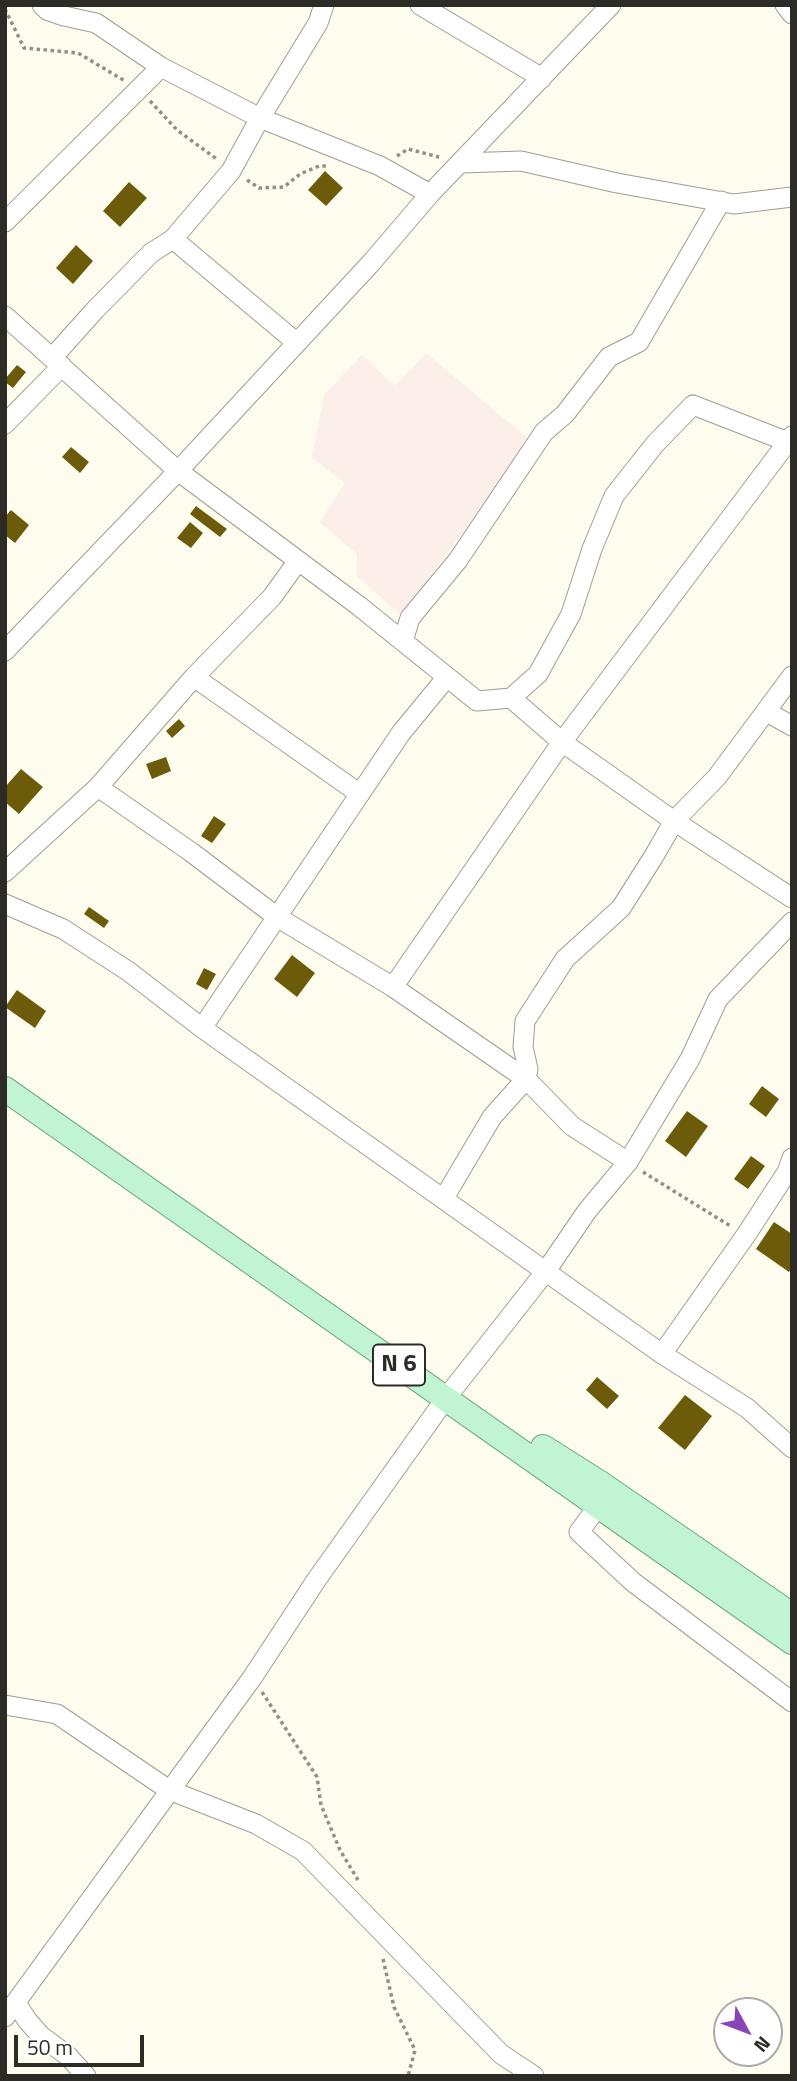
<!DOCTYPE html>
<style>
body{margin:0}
#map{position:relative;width:797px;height:2081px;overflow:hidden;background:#fefcef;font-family:"Titillium Web",sans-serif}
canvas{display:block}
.frame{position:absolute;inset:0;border:7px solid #2c2b26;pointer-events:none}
.north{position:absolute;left:713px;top:1997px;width:70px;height:70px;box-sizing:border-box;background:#fff;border:2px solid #abaaa8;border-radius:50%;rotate:131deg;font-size:19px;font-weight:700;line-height:28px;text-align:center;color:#2c2b26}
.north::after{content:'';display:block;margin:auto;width:24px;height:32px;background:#8944b8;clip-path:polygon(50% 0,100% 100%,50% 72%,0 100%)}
.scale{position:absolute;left:14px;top:2035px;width:130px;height:32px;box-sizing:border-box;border:4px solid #2c2b26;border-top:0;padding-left:9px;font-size:21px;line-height:24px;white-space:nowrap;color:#2c2b26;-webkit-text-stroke:5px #fff;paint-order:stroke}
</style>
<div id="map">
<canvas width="797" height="2081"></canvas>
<div class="frame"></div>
<div class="north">N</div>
<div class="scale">50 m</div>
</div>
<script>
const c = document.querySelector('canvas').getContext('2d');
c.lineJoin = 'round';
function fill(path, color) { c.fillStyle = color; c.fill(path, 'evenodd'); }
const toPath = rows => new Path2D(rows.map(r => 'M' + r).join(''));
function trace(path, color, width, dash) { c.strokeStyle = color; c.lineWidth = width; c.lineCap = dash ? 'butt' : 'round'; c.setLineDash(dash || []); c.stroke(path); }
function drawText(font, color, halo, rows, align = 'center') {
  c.font = font + ' "Titillium Web",sans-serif'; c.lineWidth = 7; c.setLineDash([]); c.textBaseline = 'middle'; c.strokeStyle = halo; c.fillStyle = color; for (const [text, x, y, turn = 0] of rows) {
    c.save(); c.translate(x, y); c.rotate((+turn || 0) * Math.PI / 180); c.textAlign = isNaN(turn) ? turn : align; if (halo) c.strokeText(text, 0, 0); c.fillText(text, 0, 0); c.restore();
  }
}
const commercial = toPath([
 [426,353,531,441,401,615,357,576,357,554,320,522,345,483,312,458,324,395,362,355,395,386]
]);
const building = toPath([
 [325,171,343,188,326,206,308,190],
 [129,182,147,198,120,227,103,211],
 [76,245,93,261,73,284,56,268],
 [17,365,26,372,13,388,5,382,5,379],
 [71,447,89,462,80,473,62,457],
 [196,506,227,529,220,537,190,514],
 [11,510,29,525,15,543,5,535,5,517],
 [190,522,203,533,191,548,177,538],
 [179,719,185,726,172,738,166,731],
 [166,757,171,771,152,779,146,764],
 [21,769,43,787,19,814,5,802,5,787],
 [214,816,226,824,212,843,201,836],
 [89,907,109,921,104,928,84,914],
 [292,955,315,973,297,997,274,979],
 [204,968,216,974,207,990,196,984],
 [17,990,46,1011,35,1028,5,1007],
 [762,1086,779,1099,766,1117,749,1104],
 [687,1111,708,1126,686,1157,665,1141],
 [751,1156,765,1166,748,1189,734,1179],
 [774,1222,792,1234,792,1268,789,1272,756,1249],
 [597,1377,619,1396,607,1409,586,1390],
 [685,1395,712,1416,685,1450,658,1428]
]);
const path = toPath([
 [5,9,24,48,78,53,125,81],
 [150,101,177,130,218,160],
 [397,156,408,149,439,157],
 [247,180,259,188,284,187,300,174,319,166,329,166],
 [643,1172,732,1227],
 [262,1692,317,1777,321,1805,340,1850,358,1880],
 [383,1959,394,2007,415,2050,408,2076]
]);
const minor = toPath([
 [42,5,47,10,64,16,96,23,161,67,260,118,380,166,430,194],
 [420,5,542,78],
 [785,5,792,14],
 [462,163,521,161,617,183,734,204,792,197],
 [5,222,161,67],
 [173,239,297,343],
 [5,316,178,471,359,606,477,701,511,698,562,742,674,821,792,898],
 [52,358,95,310,151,253,173,239,231,171,260,118,318,23,324,5],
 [5,424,62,366],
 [403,641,410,618,458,560,544,432,565,414,609,357,639,342,721,201],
 [5,651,178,471,371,263,430,194,611,5],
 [194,677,360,794],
 [511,698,538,674,571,614,592,549,614,496,655,444,693,405,788,442],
 [767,712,792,726],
 [98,787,191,852,277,917,393,987,526,1079,572,1126,628,1162],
 [5,872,98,787,194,677,272,597,298,561],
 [5,904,63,929,128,971,202,1028,662,1354,747,1408,792,1448],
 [393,987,562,742,792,436],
 [202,1028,401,733,447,677],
 [444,1198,492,1117,526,1079,528,1069,523,1047,525,1021,565,959,621,908,654,856,674,821,717,777,792,676],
 [662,1354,746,1235,787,1172,792,1158],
 [599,1505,579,1532,633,1582,792,1702],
 [5,1705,57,1714,169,1790,256,1824,303,1851,501,2054,534,2076],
 [16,2003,27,2020,41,2036,68,2056,86,2076],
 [5,2017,252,1678,317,1579,446,1398,546,1271,587,1211,628,1162,690,1059,718,999,792,922]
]);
const major = toPath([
 [5,1089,792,1642],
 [543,1447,600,1483,792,1615]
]);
const shields = [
 [399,1365,52]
];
const shieldNames = [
 ["N 6",399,1365]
];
fill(commercial, '#fceee8');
fill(building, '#6c5c0a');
trace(minor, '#a09d92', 21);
trace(major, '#71a984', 26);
trace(path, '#919087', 3.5, [3.5, 3.5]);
trace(minor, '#fff', 19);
trace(major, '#c0f4d3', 24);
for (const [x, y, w] of shields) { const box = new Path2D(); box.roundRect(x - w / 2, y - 20.5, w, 41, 5); c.fillStyle = '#fff'; c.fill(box); trace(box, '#2c2b26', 2); }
drawText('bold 24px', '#2c2b26', null, shieldNames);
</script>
